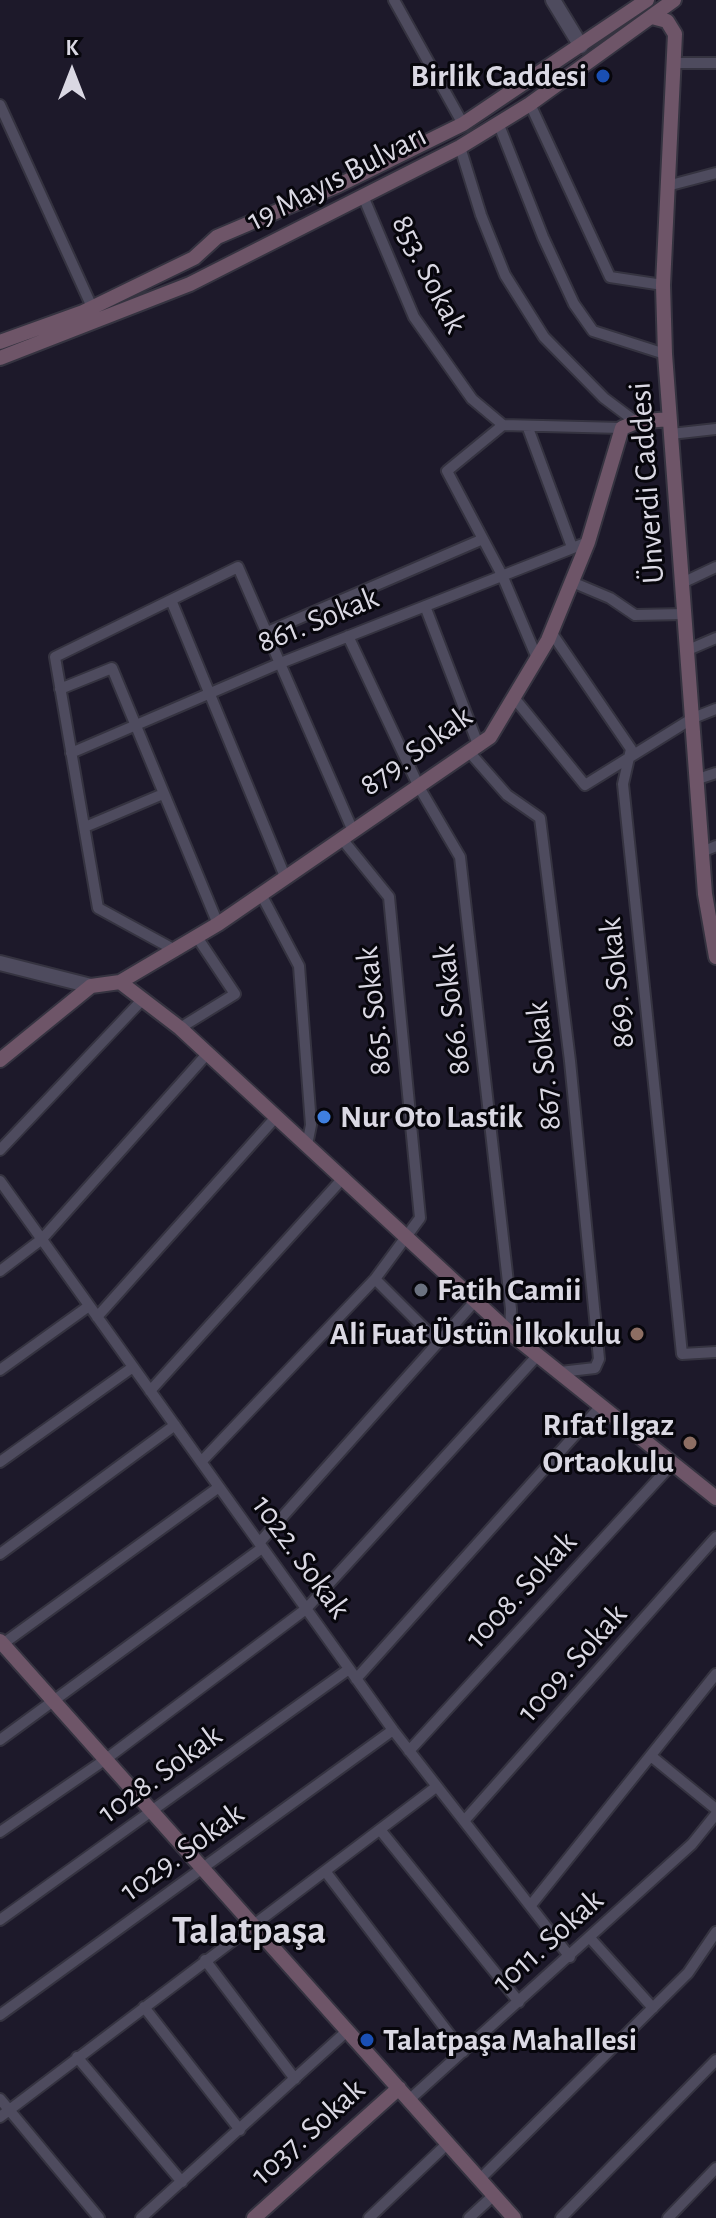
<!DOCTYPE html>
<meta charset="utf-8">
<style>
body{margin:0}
#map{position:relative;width:716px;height:2218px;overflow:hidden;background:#1d192a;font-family:"Alegreya Sans",sans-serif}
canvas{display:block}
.north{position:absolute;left:32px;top:32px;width:80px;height:80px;-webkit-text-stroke:6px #07060c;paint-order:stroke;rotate:0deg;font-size:22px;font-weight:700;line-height:32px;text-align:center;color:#dad8e3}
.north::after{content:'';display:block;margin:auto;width:28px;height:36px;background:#dad8e3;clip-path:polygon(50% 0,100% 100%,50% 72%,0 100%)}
</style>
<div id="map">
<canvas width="716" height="2218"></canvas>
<div class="north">K</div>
</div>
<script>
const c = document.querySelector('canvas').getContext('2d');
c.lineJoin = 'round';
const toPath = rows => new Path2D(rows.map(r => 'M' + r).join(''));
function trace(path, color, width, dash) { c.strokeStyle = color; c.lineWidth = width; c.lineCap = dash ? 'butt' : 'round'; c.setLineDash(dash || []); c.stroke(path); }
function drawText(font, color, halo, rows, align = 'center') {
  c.font = font + ' "Alegreya Sans",sans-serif'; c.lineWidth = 6; c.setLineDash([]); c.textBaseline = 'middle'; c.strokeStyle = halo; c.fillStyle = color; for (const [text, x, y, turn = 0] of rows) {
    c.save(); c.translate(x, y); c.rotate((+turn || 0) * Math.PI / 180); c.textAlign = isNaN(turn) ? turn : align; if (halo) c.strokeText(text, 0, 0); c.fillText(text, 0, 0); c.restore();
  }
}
const minor = toPath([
 [394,0,463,124],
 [675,63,716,63],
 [530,104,610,277,663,285],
 [0,105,92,307],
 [499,125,543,237,574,304,593,331,665,354],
 [460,147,481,215,505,275,544,337,604,398,636,422],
 [667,186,716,173],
 [363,196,414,317,472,399,503,425,622,428],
 [503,425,447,471,502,575,537,658],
 [528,428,572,547],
 [671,434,716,429],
 [572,582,610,598,635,615,685,614],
 [682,583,716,567],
 [171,600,286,879],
 [425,606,479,747],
 [551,632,631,749,623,784,682,1354,716,1352],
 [265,633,483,539],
 [348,636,419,787,460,857,511,1309,510,1333],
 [688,650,716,638],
 [60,689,112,668,218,924],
 [515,699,585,785,693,718,716,709],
 [71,753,278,664,588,542],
 [471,754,507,795,540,818,570,1061,599,1359,595,1368,560,1372],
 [698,779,716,773],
 [85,827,163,794],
 [702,852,716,846],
 [262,896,299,966,311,1125,307,1145],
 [173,949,98,908,55,657,238,567,353,831],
 [180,1028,235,994,197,937],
 [0,1150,143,999],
 [0,1181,393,1730,570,1957],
 [0,1271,42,1239,207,1054],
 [375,1279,438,1342],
 [97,1317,276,1117],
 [0,1370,89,1306],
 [150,1391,344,1177],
 [0,1462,133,1367],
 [201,1462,375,1279,420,1218,389,897,342,839],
 [259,1543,476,1300],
 [0,1554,175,1425],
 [0,1646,219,1487],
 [356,1679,600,1407],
 [0,1740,262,1548],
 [409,1751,672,1464],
 [651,1756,716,1809],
 [464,1821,716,1537],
 [381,1831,519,2002],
 [0,1832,106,1759,306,1609,537,1356],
 [325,1871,463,2052],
 [531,1905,716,1674],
 [0,1920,349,1669],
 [590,1938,653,2008],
 [205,1960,295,2079],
 [144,2007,240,2130],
 [0,2015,393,1730],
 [77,2057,182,2182],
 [0,2099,99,2218],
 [409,2100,692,1844,716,1814],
 [0,2117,436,1787],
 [480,2179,688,1973,716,1932],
 [141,2218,347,2031],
 [369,2218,448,2143],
 [469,2218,494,2195],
 [561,2218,716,2060],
 [668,2218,716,2168]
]);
const tertiary = toPath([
 [553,0,581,46],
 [0,963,91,986]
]);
const secondary = toPath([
 [652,17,667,21,675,34,663,285,665,354,705,894,716,957],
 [0,342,83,312,194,258,217,237,339,185,463,124,647,0],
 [0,358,190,284,460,147,530,104,674,0],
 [120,982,180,1028,510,1333,716,1498],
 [0,1060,91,986,120,982,218,924,490,737,548,640,588,542,622,428,636,422,669,419],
 [0,1641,514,2218],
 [254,2218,399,2088]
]);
const markers = [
 [603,76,8,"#1a4fb4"],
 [324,1117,8,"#3f7fe0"],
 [421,1290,8,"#6b7280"],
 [637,1334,8,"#8d6e63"],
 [690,1443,8,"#8d6e63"],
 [367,2040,8,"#1a4fb4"]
];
const poiNames = [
 ["Birlik Caddesi",587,76],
 ["Nur Oto Lastik",340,1117,"left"],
 ["Fatih Camii",437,1290,"left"],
 ["Ali Fuat Üstün İlkokulu",621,1334],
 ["Rıfat Ilgaz",674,1425],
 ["Ortaokulu",674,1462],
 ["Talatpaşa Mahallesi",383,2040,"left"]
];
const streetNames = [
 ["19 Mayıs Bulvarı",337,178,-27],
 ["853. Sokak",429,274,63],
 ["Ünverdi Caddesi",647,483,-94],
 ["861. Sokak",318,620,-22],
 ["879. Sokak",416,751,-36],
 ["869. Sokak",617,983,-96],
 ["866. Sokak",452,1010,-97],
 ["865. Sokak",374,1011,-96],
 ["867. Sokak",544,1066,-96],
 ["1022. Sokak",301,1557,54],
 ["1008. Sokak",521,1590,-47],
 ["1009. Sokak",572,1663,-48],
 ["1028. Sokak",160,1774,-36],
 ["1029. Sokak",182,1852,-36],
 ["1011. Sokak",548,1941,-42],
 ["1037. Sokak",308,2132,-42]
];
const districtNames = [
 ["Talatpaşa",249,1931]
];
trace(minor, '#353340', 14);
trace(tertiary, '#353340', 18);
trace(secondary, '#353340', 18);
trace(minor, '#4e4b5e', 10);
trace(tertiary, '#4e4b5e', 14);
trace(secondary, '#6e5568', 14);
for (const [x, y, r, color] of markers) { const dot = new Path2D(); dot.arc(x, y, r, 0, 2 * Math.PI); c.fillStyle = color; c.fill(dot); trace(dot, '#07060c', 3); }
drawText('bold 32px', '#dad8e3', '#07060c', poiNames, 'right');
drawText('32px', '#dad8e3', '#07060c', streetNames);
drawText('bold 40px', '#dad8e3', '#07060c', districtNames);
</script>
